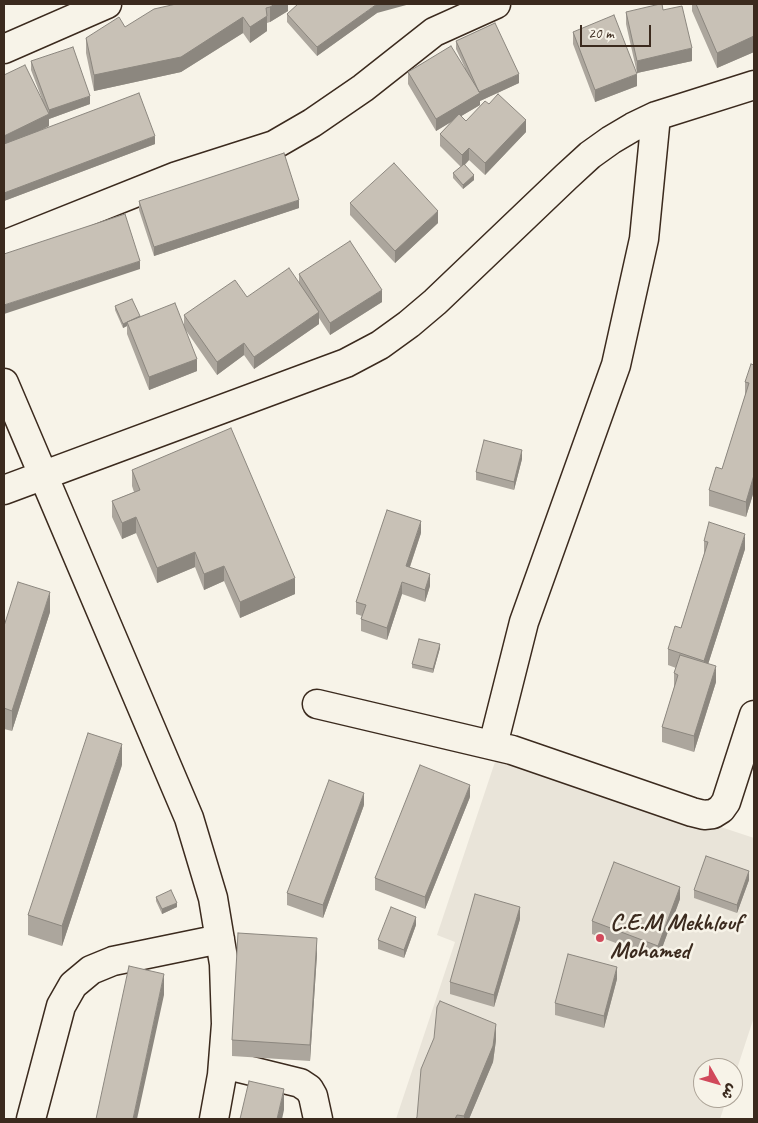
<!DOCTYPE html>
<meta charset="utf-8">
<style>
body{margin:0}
#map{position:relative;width:758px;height:1123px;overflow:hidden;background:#f7f3e8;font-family:Caveat,"Playpen Sans Arabic",sans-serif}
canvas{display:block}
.frame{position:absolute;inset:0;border:5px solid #3b2a1e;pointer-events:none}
.north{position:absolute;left:693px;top:1058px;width:50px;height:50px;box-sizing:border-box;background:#f7f3e8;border:1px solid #aca397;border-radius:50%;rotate:128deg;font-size:14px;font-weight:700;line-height:20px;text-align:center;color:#3b2a1e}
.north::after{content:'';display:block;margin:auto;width:18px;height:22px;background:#d1495b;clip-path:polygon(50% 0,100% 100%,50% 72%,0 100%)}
.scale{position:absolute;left:580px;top:25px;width:71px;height:22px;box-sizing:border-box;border:2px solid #3b2a1e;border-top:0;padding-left:6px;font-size:15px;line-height:18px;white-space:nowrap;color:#3b2a1e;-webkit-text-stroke:4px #f7f3e8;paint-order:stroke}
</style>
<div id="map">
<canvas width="758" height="1123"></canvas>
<div class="frame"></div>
<div class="north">ش</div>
<div class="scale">20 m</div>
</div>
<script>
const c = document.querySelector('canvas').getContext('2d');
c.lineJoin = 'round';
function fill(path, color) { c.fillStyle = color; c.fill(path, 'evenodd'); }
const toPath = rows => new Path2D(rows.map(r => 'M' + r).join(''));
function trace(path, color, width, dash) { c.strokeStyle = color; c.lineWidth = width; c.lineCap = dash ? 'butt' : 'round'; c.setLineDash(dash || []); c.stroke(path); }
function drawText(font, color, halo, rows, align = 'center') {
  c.font = font + ' Caveat,sans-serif'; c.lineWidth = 5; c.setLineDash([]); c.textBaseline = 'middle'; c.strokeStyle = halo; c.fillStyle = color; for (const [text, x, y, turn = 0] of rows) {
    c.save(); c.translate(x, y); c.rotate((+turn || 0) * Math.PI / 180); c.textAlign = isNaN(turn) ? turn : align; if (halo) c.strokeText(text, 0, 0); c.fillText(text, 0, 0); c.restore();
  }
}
const built = toPath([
 [498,753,754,838,754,1017,733,1081,733,1068,703,1068,703,1098,727,1098,720,1119,396,1119,455,942,437,935]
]);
const minor = toPath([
 [4,49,107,4],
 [4,245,177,176,274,145,312,123,363,88,434,32,496,4],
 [4,383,189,818,213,898,224,964,226,1024,222,1075,214,1119],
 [4,490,346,363,380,345,409,324,435,302,566,177,590,155,611,140,633,127,656,116,754,85],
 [317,704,512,750,692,812,704,815,713,814,721,809,726,802,754,715],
 [493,745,524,622,616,365,644,239,656,116],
 [223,1064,300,1083,309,1089,313,1096,318,1119],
 [31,1119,61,1006,73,985,91,970,113,961,220,939]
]);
const wall = toPath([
 [288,4,288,11,270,22,267,23,267,31,250,43,243,33,181,72,94,91,86,53,86,38,125,27],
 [692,4,754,4,754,52,717,68,692,11],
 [663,10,692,61,637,73,626,24,626,12],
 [377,13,317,56,287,22,287,14],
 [573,32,637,86,595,102,573,44],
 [456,41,519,83,480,101,480,105,461,116,466,121,526,132,485,175,469,160,465,165,474,180,463,189,453,178,453,173,461,167,440,146,440,134,452,121,436,131,408,84,408,72,465,68,456,49],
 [31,61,90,104,49,119,49,126,39,131,155,144,4,201,4,75,42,99,31,70],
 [139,201,299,208,154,256,139,210],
 [350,203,438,223,395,263,350,215],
 [299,274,382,302,330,335,319,318,319,324,254,369,244,355,217,375,185,329,197,371,149,390,127,334,127,326,123,328,115,310,115,306,140,317,184,326,184,315,299,283],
 [754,365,754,491,746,517,709,506,709,490,722,469,745,396,745,382],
 [522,459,514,490,476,480,476,472],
 [132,470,295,594,240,618,224,581,204,590,195,567,157,583,136,533,122,539,112,517,112,501,134,492,132,486],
 [421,533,410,567,430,586,425,602,402,594,387,640,361,631,361,619,362,616,356,614,356,602],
 [704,541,745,549,708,664,716,682,694,752,662,742,662,727,674,688,674,673,676,668,668,665,668,649,681,628,704,554],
 [50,612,12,731,4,729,4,626],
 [440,648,433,673,412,668,412,664],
 [122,765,62,946,28,935,28,915],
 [470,797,425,909,375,890,375,878],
 [364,805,323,918,287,905,287,893],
 [749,880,737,913,694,898,694,890],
 [156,897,177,907,162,914,156,901],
 [680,899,658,959,592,934,592,921],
 [520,919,494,1007,450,994,450,982],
 [416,925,404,958,378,949,378,940],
 [317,954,310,1061,232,1056,232,1040],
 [617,979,604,1028,555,1015,555,1003],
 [496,1040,493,1062,469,1119,416,1119]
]);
const shadedWall = toPath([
 [275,4,288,4,288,11,270,22,270,7],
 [377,4,410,4,377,13,317,56,317,47],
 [267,16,267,31,250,43,250,27],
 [243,17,243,33,181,72,94,91,94,75],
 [754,36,754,52,717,68,717,53],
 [692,48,692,61,637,73,637,61],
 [519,74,519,83,480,101,480,105,436,131,436,119,479,92],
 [637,74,637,86,595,102,595,90],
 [90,96,90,104,49,119,49,126,4,148,4,136,49,114,49,110],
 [526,120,526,132,485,175,485,163],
 [155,136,155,144,4,201,4,193],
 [469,148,469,160,462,167,462,155],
 [474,175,474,180,463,189,463,185],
 [299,200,299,208,154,256,154,247],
 [438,211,438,223,395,263,395,251],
 [140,261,140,269,4,314,4,305],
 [382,290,382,302,330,335,330,323],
 [319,312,319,324,254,369,254,357],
 [140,316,140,321,127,322,127,326,123,328,123,324],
 [244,343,244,355,217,375,217,362],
 [197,359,197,371,149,390,149,377],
 [522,450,522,459,514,490,514,482],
 [754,475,754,491,746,517,746,502],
 [136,517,136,533,122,539,122,523],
 [421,521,421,533,406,578,406,566],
 [745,534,745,549,704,677,704,661],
 [195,552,195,567,157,583,157,568],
 [224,566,224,581,204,590,204,574],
 [430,574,430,586,425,602,425,590],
 [295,578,295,594,240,618,240,602],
 [402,582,402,594,387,640,387,628],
 [50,592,50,612,12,731,12,711],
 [440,644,440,648,433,673,433,669],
 [716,666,716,682,694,752,694,736],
 [122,744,122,765,62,946,62,926],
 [470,785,470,797,425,909,425,897],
 [364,793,364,805,323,918,323,905],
 [749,871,749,880,737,913,737,905],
 [680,887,680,899,658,959,658,946],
 [177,903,177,907,162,914,162,909],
 [520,907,520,919,494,1007,494,995],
 [416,917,416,925,404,958,404,950],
 [317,938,317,954,310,1061,310,1045],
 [617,967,617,979,604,1028,604,1016],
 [164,974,164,995,137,1119,133,1119],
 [5,1022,5,1043,4,1047,4,1026],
 [496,1024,496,1040,493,1062,469,1119,464,1119,464,1116],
 [284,1089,284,1110,282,1119,277,1119]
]);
const building = toPath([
 [176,4,275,4,270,7,266,8,267,16,250,27,243,17,181,57,94,75,86,38,119,17,125,27,154,9,176,4],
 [298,4,379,4,377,4,317,47,287,14,298,4],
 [660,4,662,4,663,10,682,6,692,48,637,61,626,12,660,4],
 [696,4,754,4,754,36,717,53,696,4],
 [614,15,637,74,595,90,573,32,614,15],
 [495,23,519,74,479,92,456,41,495,23],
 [451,46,480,93,436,119,408,72,451,46],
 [73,47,90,96,49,110,31,61,73,47],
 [25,65,49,114,4,136,4,75,25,65],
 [139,93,155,136,4,193,4,144,139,93],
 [498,94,526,120,485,163,469,148,462,155,440,134,459,114,466,121,485,101,489,104,498,94],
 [284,153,299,200,154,247,139,201,284,153],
 [394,163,438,211,395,251,350,203,394,163],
 [464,164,474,175,463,185,453,173,464,164],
 [125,214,140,261,4,305,4,254,125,214],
 [350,241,382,290,330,323,299,274,350,241],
 [289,268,319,312,254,357,244,343,217,362,184,315,235,280,247,297,289,268],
 [132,299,140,316,123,324,115,306,132,299],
 [175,303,197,359,149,377,127,322,175,303],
 [751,364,754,365,754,475,746,502,709,490,716,467,722,469,749,383,745,382,751,364],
 [231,428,295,578,240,602,224,566,204,574,195,552,157,568,136,517,122,523,112,501,140,490,132,470,231,428],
 [484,440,522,450,514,482,476,472,484,440],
 [387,510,421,521,406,566,430,574,425,590,402,582,387,628,361,619,366,605,356,602,387,510],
 [709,522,745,534,704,661,668,649,675,626,681,628,708,542,704,541,709,522],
 [18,582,50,592,12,711,4,708,4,626,18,582],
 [419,639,440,644,433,669,412,664,419,639],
 [680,655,716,666,694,736,662,727,678,675,674,673,680,655],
 [88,733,122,744,62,926,28,915,88,733],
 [420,765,470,785,425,897,375,878,420,765],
 [329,780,364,793,323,905,287,893,329,780],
 [706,856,749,871,737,905,694,890,706,856],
 [614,862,680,887,658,946,592,921,614,862],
 [171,890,177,903,162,909,156,897,171,890],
 [475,894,520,907,494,995,450,982,475,894],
 [391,907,416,917,404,950,378,940,391,907],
 [238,933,317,938,310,1045,232,1040,238,933],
 [568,954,617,967,604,1016,555,1003,568,954],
 [129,966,164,974,133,1119,96,1119,129,966],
 [440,1001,496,1024,493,1046,464,1116,457,1115,455,1119,416,1119,417,1117,421,1069,434,1038,437,1007,440,1001],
 [249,1081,284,1089,277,1119,240,1119,249,1081]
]);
const markers = [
 [600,938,5,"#d1495b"]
];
const poiNames = [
 ["C.E.M Mekhlouf",610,924],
 ["Mohamed",610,952]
];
fill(built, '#e9e4d9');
trace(minor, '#3b2a1e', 31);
trace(minor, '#f7f3e8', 28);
fill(wall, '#aca69d');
fill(shadedWall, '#8c877f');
fill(building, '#c8c1b6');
trace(building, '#8c877f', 1);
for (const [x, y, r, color] of markers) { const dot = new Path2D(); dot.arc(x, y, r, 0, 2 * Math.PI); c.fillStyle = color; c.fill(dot); trace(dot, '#f7f3e8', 2); }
drawText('bold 24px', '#3b2a1e', '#f7f3e8', poiNames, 'left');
</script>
